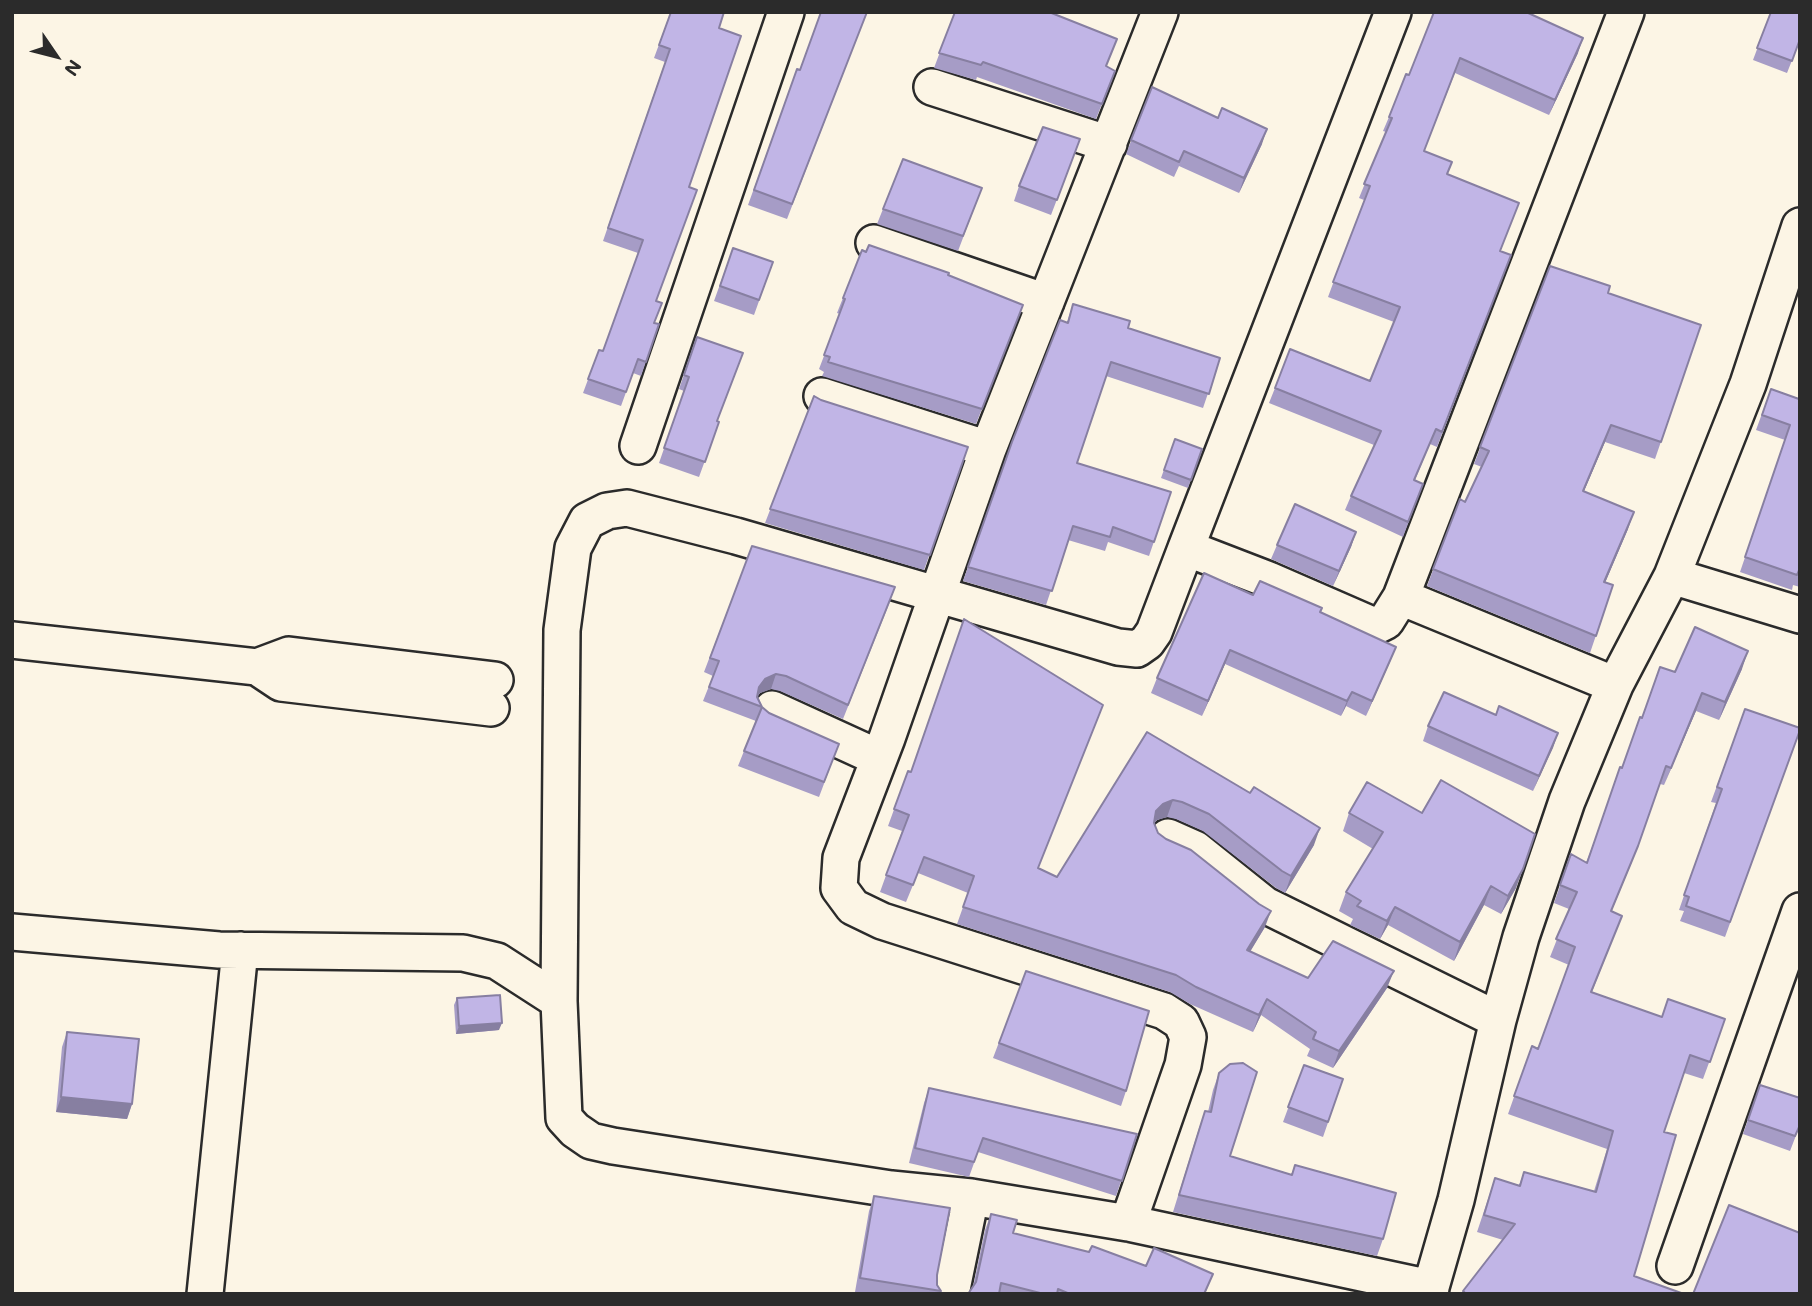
<!DOCTYPE html>
<style>
body{margin:0}
#map{position:relative;width:1812px;height:1306px;overflow:hidden;background:#fcf5e5;font-family:Mali,sans-serif}
canvas{display:block}
.frame{position:absolute;inset:0;border:14px solid #2b2b2b;pointer-events:none}
.north{position:absolute;left:21px;top:21px;width:70px;height:70px;-webkit-text-stroke:5px #fcf5e5;paint-order:stroke;rotate:125deg;font-size:19px;font-weight:700;line-height:28px;text-align:center;color:#2b2b2b}
.north::after{content:'';display:block;margin:auto;width:24px;height:32px;background:#2b2b2b;clip-path:polygon(50% 0,100% 100%,50% 72%,0 100%)}
</style>
<div id="map">
<canvas width="1812" height="1306"></canvas>
<div class="frame"></div>
<div class="north">N</div>
</div>
<script>
const c = document.querySelector('canvas').getContext('2d');
c.lineJoin = 'round';
const toPath = rows => new Path2D(rows.map(r => 'M' + r).join(''));
function trace(path, color, width, dash) { c.strokeStyle = color; c.lineWidth = width; c.lineCap = dash ? 'butt' : 'round'; c.setLineDash(dash || []); c.stroke(path); }
function fill(path, color) { c.fillStyle = color; c.fill(path, 'evenodd'); }
const minor = toPath([
 [932,87,1109,144],
 [874,243,1046,302],
 [822,396,988,449],
 [638,446,786,12],
 [1186,548,1393,12],
 [1672,576,1800,615],
 [1401,597,1626,12],
 [12,640,257,667,289,655,495,680],
 [257,667,281,683,491,708],
 [772,709,879,758],
 [1168,837,1195,849,1265,905,1498,1020],
 [12,932,219,950,463,953,497,961,559,1001],
 [1128,1223,1183,1065,1188,1037,1181,1022,1164,1011,882,921,853,907,839,888,841,858,887,738,988,449,1160,12],
 [1675,1266,1800,911],
 [1431,1288,1128,1223,971,1197,891,1189,613,1146,591,1141,575,1130,564,1118,559,1001,562,630,573,548,587,521,607,511,627,508,736,536,1118,647,1137,649,1147,642,1154,632,1186,548,1269,580,1370,624,1378,625,1386,621,1401,597,1615,685],
 [205,1294,240,950],
 [951,1294,971,1197],
 [1429,1294,1456,1200,1498,1020,1521,937,1567,801,1615,685,1672,576,1748,384,1800,226]
]);
const wall = toPath([
 [671,12,719,28,689,187,656,301,654,323,659,324,641,376,633,373,621,406,583,393,599,350,603,351,638,253,603,241,665,62,654,58],
 [867,12,787,219,748,205,797,69,800,70],
 [955,12,1115,71,1096,119,977,77,976,80,934,68],
 [1434,12,1578,53,1549,115,1455,73,1424,151,1448,174,1519,203,1500,251,1511,255,1437,447,1430,444,1415,480,1423,484,1403,537,1345,510,1351,496,1374,445,1269,403,1275,388,1370,381,1394,322,1328,297,1364,200,1359,198,1386,132,1383,131,1389,117,1409,75],
 [1771,12,1800,40,1787,73,1753,60],
 [1152,87,1262,144,1239,193,1179,166,1174,177,1126,154],
 [1080,139,1051,215,1014,201,1019,186],
 [903,159,982,188,958,251,877,224],
 [733,248,773,262,754,315,714,301],
 [862,250,948,275,1017,319,976,424,822,376,824,372,819,369,840,314,837,313],
 [1550,266,1608,293,1701,325,1655,459,1605,442,1584,491,1628,529,1605,583,1613,585,1590,653,1427,586,1460,499,1465,502,1482,467,1474,464],
 [1073,304,1128,328,1220,358,1203,408,1106,376,1077,463,1171,492,1149,556,1108,542,1105,551,1068,540,1046,605,963,581,1012,442,1067,322],
 [697,337,717,421,719,422,699,477,659,463,684,391,679,389],
 [1771,389,1799,399,1800,397,1800,587,1793,585,1792,590,1740,572,1785,440,1756,430],
 [814,396,821,400,968,447,924,570,765,523],
 [1175,439,1202,449,1188,488,1161,478],
 [1356,532,1351,547,1333,586,1271,559,1277,545],
 [752,546,890,602,843,719,780,691,771,689,760,693,758,696,762,707,769,713,839,744,819,797,738,766,756,721,703,701,713,676,704,672],
 [1253,595,1320,613,1396,647,1366,716,1346,706,1341,716,1225,664,1202,716,1151,693,1157,678],
 [1742,669,1719,720,1696,711,1664,785,1660,784,1631,864,1611,912,1622,916,1592,992,1661,1017,1725,1019,1703,1079,1684,1073,1664,1132,1634,1276,1684,1294,1462,1294,1503,1240,1477,1232,1495,1178,1519,1185,1524,1172,1594,1191,1607,1149,1508,1114,1532,1046,1538,1049,1569,965,1550,957,1569,909,1554,903,1571,854,1586,863,1622,768,1675,672],
 [1745,709,1800,730,1725,937,1680,921,1684,911,1679,910,1716,803,1711,802],
 [1496,715,1558,733,1533,791,1423,741,1428,726],
 [1147,732,1314,845,1285,893,1276,888,1203,831,1176,819,1167,817,1157,820,1154,823,1158,833,1265,927,1250,951,1308,978,1387,988,1333,1068,1307,1056,1310,1049,1261,1015,1253,1032,1190,1004,1170,992,957,924,968,893,918,873,906,902,880,892,902,831,888,826,908,771,1039,868,1057,877],
 [1349,813,1516,888,1501,914,1484,905,1454,961,1388,925,1380,939,1350,925,1353,919,1339,911,1346,892,1373,849,1343,831],
 [1026,971,1126,1091,1121,1106,993,1058],
 [457,998,499,1030,456,1034,454,1005],
 [67,1032,132,1104,127,1119,56,1112,62,1047],
 [1304,1065,1343,1079,1323,1137,1283,1122],
 [1219,1073,1230,1156,1291,1175,1295,1165,1383,1239,1377,1256,1173,1212,1199,1128,1205,1111,1208,1112,1213,1090],
 [1760,1085,1800,1125,1790,1151,1743,1134],
 [929,1088,1137,1134,1116,1196,978,1152,969,1177,909,1163,924,1103],
 [874,1196,937,1275,937,1285,941,1291,939,1294,863,1294,855,1292,869,1211],
 [991,1214,1013,1233,1146,1266,1213,1274,1205,1294,968,1294,973,1287,985,1230]
]);
const shadedWall = toPath([
 [1583,38,1578,53,1549,115,1555,100],
 [1267,129,1262,144,1239,193,1244,178],
 [1611,425,1605,442,1577,507,1583,491],
 [1634,512,1628,529,1598,599,1604,582],
 [1356,532,1351,547,1333,586,1339,571],
 [1396,647,1390,662,1366,716,1372,701],
 [1230,650,1225,664,1202,716,1208,701],
 [1748,651,1742,669,1719,720,1725,702],
 [776,674,771,689,760,693,753,701,759,687,765,679],
 [1352,692,1346,706,1341,716,1347,701],
 [1702,693,1696,711,1664,785,1671,768],
 [1558,733,1553,748,1533,791,1539,776],
 [1173,800,1167,817,1157,820,1150,828,1156,811,1163,804],
 [1320,828,1314,845,1285,893,1291,876],
 [1638,846,1631,864,1604,929,1611,911],
 [1523,869,1516,888,1501,914,1508,896],
 [1491,886,1484,905,1454,961,1460,942],
 [1395,907,1388,925,1380,939,1387,921],
 [1271,911,1265,927,1241,967,1247,950],
 [1394,971,1387,988,1333,1068,1339,1051],
 [1267,999,1261,1015,1253,1032,1259,1015],
 [502,1023,499,1030,456,1034,459,1026],
 [61,1097,132,1104,127,1119,56,1112]
]);
const building = toPath([
 [671,12,724,12,719,28,741,36,689,187,697,190,656,301,662,303,654,323,659,324,646,362,638,359,626,392,588,379,599,350,603,351,643,240,608,228,670,49,659,45,671,12],
 [821,12,867,12,792,204,754,190,797,69,800,70,821,12],
 [955,12,1049,12,1117,39,1106,66,1115,71,1102,104,983,62,981,65,939,53,955,12],
 [1434,12,1526,12,1583,38,1555,100,1460,58,1424,151,1452,162,1447,174,1519,203,1500,251,1511,255,1442,432,1436,429,1414,480,1423,484,1408,522,1351,496,1381,431,1275,388,1290,349,1370,381,1400,307,1333,282,1370,186,1364,184,1392,118,1389,117,1406,74,1409,75,1434,12],
 [1771,12,1800,12,1800,39,1792,61,1757,48,1771,12],
 [1152,87,1218,118,1222,108,1267,129,1244,178,1184,151,1179,162,1131,140,1152,87],
 [1043,127,1080,139,1057,200,1019,186,1043,127],
 [903,159,982,188,963,236,883,209,903,159],
 [869,245,949,273,948,275,1023,305,982,409,828,362,830,357,824,355,845,299,843,298,862,250,866,252,869,245],
 [733,248,773,262,759,300,720,286,733,248],
 [1550,266,1610,286,1608,293,1701,325,1661,442,1611,425,1583,491,1634,512,1604,582,1613,585,1596,636,1433,569,1460,499,1465,502,1489,451,1480,447,1550,266],
 [1073,304,1130,321,1128,328,1220,358,1209,394,1111,362,1077,463,1171,492,1154,542,1113,527,1110,537,1073,526,1052,591,968,567,1012,442,1060,320,1068,323,1073,304],
 [697,337,743,353,717,421,719,422,705,462,664,448,689,377,684,375,697,337],
 [1771,389,1799,399,1800,398,1800,571,1799,570,1797,575,1745,557,1790,425,1762,415,1771,389],
 [814,396,821,400,968,447,930,555,770,509,814,396],
 [1175,439,1202,449,1191,480,1164,470,1175,439],
 [1295,504,1356,532,1339,571,1277,545,1295,504],
 [752,546,895,587,848,705,786,676,776,674,765,679,759,687,757,697,762,707,709,687,719,661,710,658,752,546],
 [1204,573,1253,595,1260,581,1322,608,1320,612,1396,647,1372,701,1352,692,1347,701,1230,650,1208,701,1157,678,1204,573],
 [964,619,1103,705,1038,868,1057,877,1147,732,1250,793,1254,787,1320,828,1291,876,1282,871,1209,814,1182,802,1173,800,1163,804,1156,811,1154,823,1158,833,1166,839,1191,850,1259,904,1271,911,1247,950,1308,978,1333,941,1394,971,1339,1051,1313,1039,1316,1032,1267,999,1259,1015,1196,987,1176,975,963,907,974,876,924,857,913,885,886,875,909,815,894,809,908,771,911,772,964,619],
 [1695,627,1748,651,1725,702,1702,693,1671,768,1666,766,1638,846,1611,911,1622,916,1591,992,1662,1017,1668,999,1725,1019,1710,1062,1690,1055,1664,1132,1676,1135,1634,1276,1684,1294,1466,1294,1463,1291,1515,1224,1484,1215,1495,1178,1520,1186,1524,1172,1596,1192,1613,1131,1514,1096,1532,1046,1538,1049,1575,947,1556,939,1577,892,1560,885,1571,854,1587,863,1620,767,1622,768,1640,717,1642,718,1660,667,1675,672,1695,627],
 [1444,692,1496,715,1499,706,1558,733,1539,776,1428,726,1444,692],
 [762,707,769,713,839,744,824,782,744,751,762,707],
 [1745,709,1800,728,1800,730,1730,922,1686,906,1689,897,1684,895,1722,789,1717,787,1745,709],
 [1441,780,1535,834,1523,869,1508,896,1491,886,1460,942,1395,907,1387,921,1357,906,1361,901,1346,892,1383,832,1349,813,1367,782,1422,813,1441,780],
 [1026,971,1149,1011,1126,1091,999,1043,1026,971],
 [500,995,502,1023,459,1026,457,998,500,995],
 [67,1032,139,1039,132,1104,61,1097,67,1032],
 [1243,1063,1257,1072,1230,1156,1292,1175,1295,1165,1396,1193,1383,1239,1179,1195,1205,1111,1211,1112,1219,1073,1230,1064,1243,1063],
 [1304,1065,1343,1079,1328,1122,1288,1107,1304,1065],
 [1760,1085,1800,1098,1800,1125,1795,1136,1748,1120,1760,1085],
 [929,1088,1137,1134,1122,1181,983,1138,974,1162,915,1148,929,1088],
 [874,1196,950,1208,937,1275,937,1285,941,1291,860,1278,874,1196],
 [1729,1205,1800,1233,1800,1294,1693,1294,1729,1205],
 [991,1214,1017,1220,1013,1233,1089,1252,1092,1246,1146,1266,1154,1248,1213,1274,1204,1294,1070,1294,1058,1289,1057,1294,1044,1294,1001,1283,999,1294,968,1294,976,1282,991,1214]
]);
trace(minor, '#2b2b2b', 40);
trace(minor, '#fcf5e5', 35);
fill(wall, '#a69cc6');
fill(shadedWall, '#877fa1');
fill(building, '#c1b5e6');
trace(building, '#877fa1', 2);
</script>
